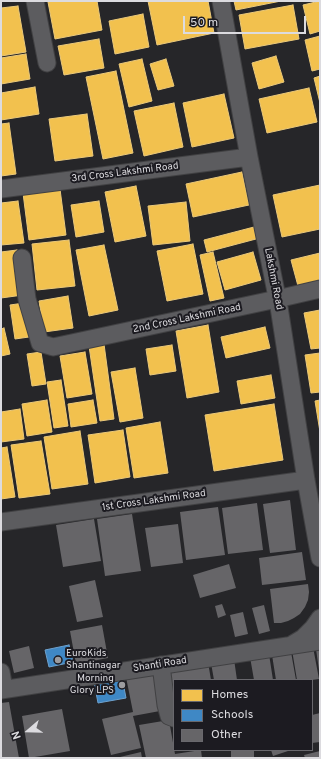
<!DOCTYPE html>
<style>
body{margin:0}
#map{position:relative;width:321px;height:759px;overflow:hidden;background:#262629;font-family:Overpass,sans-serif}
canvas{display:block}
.frame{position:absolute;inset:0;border:2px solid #dcdbdf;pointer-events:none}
.legend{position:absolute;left:173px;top:679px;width:140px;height:72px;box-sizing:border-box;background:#1c1b21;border:1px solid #69686d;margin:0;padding:5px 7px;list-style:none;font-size:12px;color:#dcdbdf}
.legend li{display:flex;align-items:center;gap:8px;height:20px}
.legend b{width:20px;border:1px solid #69686d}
.north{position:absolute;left:8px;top:711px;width:40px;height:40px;-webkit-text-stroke:3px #1c1b21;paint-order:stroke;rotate:250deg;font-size:11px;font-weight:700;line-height:16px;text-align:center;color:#dcdbdf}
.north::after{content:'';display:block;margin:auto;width:14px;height:18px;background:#dcdbdf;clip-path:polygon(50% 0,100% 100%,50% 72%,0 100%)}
.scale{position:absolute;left:183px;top:16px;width:123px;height:18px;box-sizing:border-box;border:2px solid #dcdbdf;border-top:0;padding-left:5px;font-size:12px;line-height:14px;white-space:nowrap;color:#dcdbdf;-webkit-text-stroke:3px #1c1b21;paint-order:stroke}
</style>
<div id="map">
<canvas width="321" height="759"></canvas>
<div class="frame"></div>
<ul class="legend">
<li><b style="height:11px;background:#f2c14e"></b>Homes</li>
<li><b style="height:11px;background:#3f88c5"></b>Schools</li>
<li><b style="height:11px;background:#666568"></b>Other</li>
</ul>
<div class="north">N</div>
<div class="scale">50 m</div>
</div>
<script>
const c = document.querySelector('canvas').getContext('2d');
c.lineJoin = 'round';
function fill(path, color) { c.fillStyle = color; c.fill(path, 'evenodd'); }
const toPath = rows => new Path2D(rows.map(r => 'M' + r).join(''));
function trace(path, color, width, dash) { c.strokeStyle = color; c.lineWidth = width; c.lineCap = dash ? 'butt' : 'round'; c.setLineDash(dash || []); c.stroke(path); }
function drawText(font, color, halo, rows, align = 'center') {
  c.font = font + ' Overpass,sans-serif'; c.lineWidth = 4; c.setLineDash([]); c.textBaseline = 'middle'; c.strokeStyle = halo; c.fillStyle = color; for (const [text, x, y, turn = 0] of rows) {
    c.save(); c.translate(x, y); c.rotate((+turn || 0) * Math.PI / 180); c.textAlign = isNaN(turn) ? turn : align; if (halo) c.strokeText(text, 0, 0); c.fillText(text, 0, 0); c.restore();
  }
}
const homes = toPath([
 [52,1,97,1,102,30,55,39,48,2,52,1],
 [148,1,208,1,214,33,157,45,148,1],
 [234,1,281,1,236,10,234,1],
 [320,1,320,31,310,34,303,5,320,1],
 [293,5,299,39,245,49,239,15,293,5],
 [18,6,26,52,1,56,1,8,18,6],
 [143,14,149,47,115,54,109,21,143,14],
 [320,36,320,69,312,71,305,40,320,36],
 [99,39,104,68,64,75,58,46,99,39],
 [26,54,30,79,1,84,1,58,26,54],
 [276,56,284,82,259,89,252,63,276,56],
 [142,59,152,101,129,107,119,64,142,59],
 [166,59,174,86,158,90,150,64,166,59],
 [116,71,133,153,103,159,86,77,116,71],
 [320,76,320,103,314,78,320,76],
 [35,87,39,114,1,120,1,93,35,87],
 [309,88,317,122,267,133,259,99,309,88],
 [224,94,234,138,192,147,183,103,224,94],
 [174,103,183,147,144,156,134,111,174,103],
 [87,114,93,156,55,161,49,119,87,114],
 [9,123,16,174,1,176,1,124,9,123],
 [242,172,249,205,193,217,186,184,242,172],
 [320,185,320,229,282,237,273,195,320,185],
 [136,186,146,236,115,242,105,192,136,186],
 [60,189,66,235,29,240,23,193,60,189],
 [18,201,24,243,1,245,1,203,18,201],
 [99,201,104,232,76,237,71,205,99,201],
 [186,202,190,241,153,245,148,206,186,202],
 [254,227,256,239,207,252,204,240,254,227],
 [69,240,75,286,37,290,32,244,69,240],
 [193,244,203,294,167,301,157,251,193,244],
 [104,245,118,310,89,316,76,250,104,245],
 [17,250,23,295,1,298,1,252,17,250],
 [213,252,224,298,210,301,200,255,213,252],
 [253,252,261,280,225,290,217,262,253,252],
 [320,253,320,281,298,286,291,260,320,253],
 [68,296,73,328,44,332,39,301,68,296],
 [24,303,29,337,15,339,10,305,24,303],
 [320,310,320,348,311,349,304,313,320,310],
 [208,325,219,392,187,398,176,331,208,325],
 [265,327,270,348,226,358,221,337,265,327],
 [4,328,10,354,1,356,1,329,4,328],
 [104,344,114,419,100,421,89,346,104,344],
 [172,345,176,371,150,375,146,349,172,345],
 [41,352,46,384,32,386,27,354,41,352],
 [85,352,92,394,67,398,60,356,85,352],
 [320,353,320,392,311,393,305,355,320,353],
 [135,368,143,418,120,422,111,372,135,368],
 [271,375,275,398,241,404,237,381,271,375],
 [61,380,68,426,54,428,47,382,61,380],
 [47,400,52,432,27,436,22,404,47,400],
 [93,400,97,423,71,427,68,404,93,400],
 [320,400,320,432,315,401,320,400],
 [274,404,283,460,214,471,205,415,274,404],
 [20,409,24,439,1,442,1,412,20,409],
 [160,422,168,473,134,478,126,428,160,422],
 [123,430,130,477,95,483,88,435,123,430],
 [80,431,88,484,52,489,44,437,80,431],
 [41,441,50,494,19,498,11,445,41,441],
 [7,447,15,497,1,499,1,448,7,447]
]);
const schools = toPath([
 [69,645,73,662,49,667,45,650,69,645],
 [122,677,126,698,98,703,94,682,122,677]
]);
const building = toPath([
 [290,500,296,550,270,553,263,504],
 [257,503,263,550,228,554,222,508],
 [218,507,225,555,186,560,180,512],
 [132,514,141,571,105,576,97,519],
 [94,519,101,561,63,567,56,525],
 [178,524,183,563,151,567,145,528],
 [302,552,306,580,262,585,259,558],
 [229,564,236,588,200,598,193,575],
 [95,580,103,617,77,622,69,586],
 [308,584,309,592,308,600,305,607,300,614,294,618,288,621,281,623,274,623,270,589],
 [222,604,226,615,218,618,215,606],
 [264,605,270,631,259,634,252,608],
 [243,612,248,634,235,637,230,615],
 [102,625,108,658,76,664,70,631],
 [29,646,34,668,14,673,9,651],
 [313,647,319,679,312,680,297,680,292,650],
 [320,648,320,670,319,670,316,649],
 [291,652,296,680,276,680,272,655],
 [269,654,273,680,254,680,250,657],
 [234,659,237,680,214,680,211,663],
 [208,662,211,680,174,680,174,708,164,669],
 [153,673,160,711,133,716,141,748,111,755,102,719,133,712,126,677],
 [9,702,19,758,1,758,1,703],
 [62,709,70,751,29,758,22,716],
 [320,713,320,742,312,743,312,715],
 [169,720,175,754,201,750,202,758,146,758,139,725],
 [254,750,254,758,231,758,231,751],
 [271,750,287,750,288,751,273,756],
 [320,751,320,758,305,758,304,755],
 [141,752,142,758,120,758,120,757]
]);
const minor = toPath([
 [35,1,47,63],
 [221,1,249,157,279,307,306,480,320,558],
 [1,189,249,157],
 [22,258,27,299,40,343,53,347,277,299,320,289],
 [1,522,306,480],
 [293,644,303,638,313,628,320,618],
 [161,665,166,705,169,716,174,718],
 [1,672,4,689],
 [1,690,320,641]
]);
const markers = [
 [58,660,4,"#9c9c9f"],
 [122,685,4,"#9c9c9f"]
];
const streetNames = [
 ["3rd Cross Lakshmi Road",125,173,-7],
 ["Lakshmi Road",273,279,79],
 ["2nd Cross Lakshmi Road",187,319,-12],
 ["1st Cross Lakshmi Road",154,501,-8],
 ["Shanti Road",160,665,-9]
];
const poiNames = [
 ["EuroKids",66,654],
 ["Shantinagar",66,666],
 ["Morning",114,679,"right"],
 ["Glory LPS",114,691,"right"]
];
fill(homes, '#f2c14e');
trace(homes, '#ebc97a', 1);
fill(schools, '#3f88c5');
trace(schools, '#6ea1cd', 1);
fill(building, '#666568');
trace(minor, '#414143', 19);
trace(minor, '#5c5c5f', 17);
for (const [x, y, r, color] of markers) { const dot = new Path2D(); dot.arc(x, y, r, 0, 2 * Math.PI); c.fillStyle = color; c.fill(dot); trace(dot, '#1c1b21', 1.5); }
drawText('10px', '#dcdbdf', '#1c1b21', streetNames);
drawText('10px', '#dcdbdf', '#1c1b21', poiNames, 'left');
</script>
